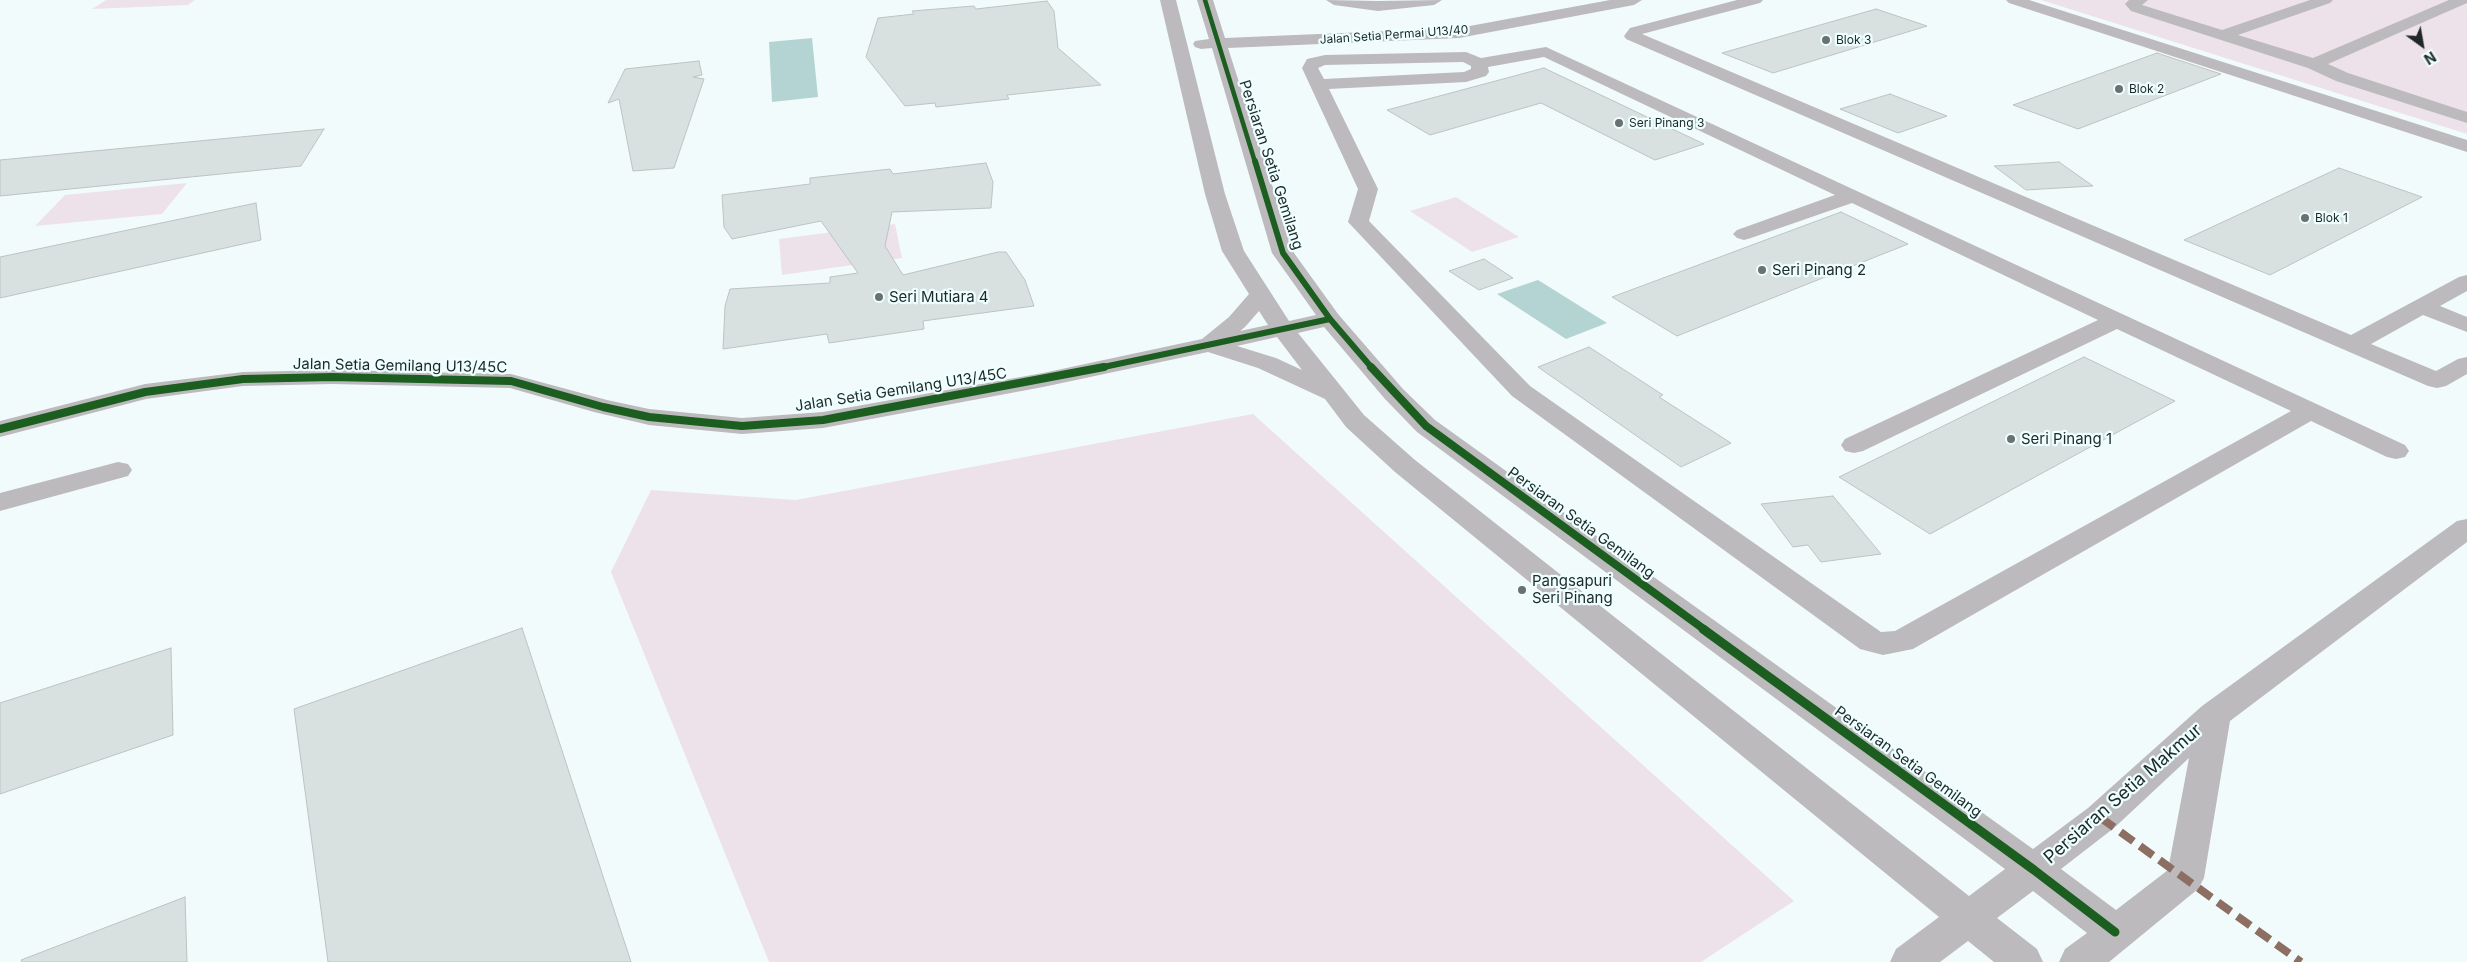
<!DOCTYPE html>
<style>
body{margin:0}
#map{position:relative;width:2467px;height:962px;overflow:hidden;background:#f2fbfb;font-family:Inter,sans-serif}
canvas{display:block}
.north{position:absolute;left:2397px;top:20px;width:50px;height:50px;-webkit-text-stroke:4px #eff;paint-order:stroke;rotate:148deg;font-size:14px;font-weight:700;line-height:20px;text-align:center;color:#1f2727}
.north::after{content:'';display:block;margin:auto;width:18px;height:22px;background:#1f2727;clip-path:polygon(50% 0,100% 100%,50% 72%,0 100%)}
</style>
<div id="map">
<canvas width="2467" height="962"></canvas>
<div class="north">N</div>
</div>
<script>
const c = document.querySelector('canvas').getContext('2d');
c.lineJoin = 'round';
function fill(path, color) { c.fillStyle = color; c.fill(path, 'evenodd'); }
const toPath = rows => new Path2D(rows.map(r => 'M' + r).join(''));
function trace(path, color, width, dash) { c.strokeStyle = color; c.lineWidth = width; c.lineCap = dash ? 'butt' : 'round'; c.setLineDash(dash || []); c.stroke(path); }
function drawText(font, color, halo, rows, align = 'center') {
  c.font = font + ' Inter,sans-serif'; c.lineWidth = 4.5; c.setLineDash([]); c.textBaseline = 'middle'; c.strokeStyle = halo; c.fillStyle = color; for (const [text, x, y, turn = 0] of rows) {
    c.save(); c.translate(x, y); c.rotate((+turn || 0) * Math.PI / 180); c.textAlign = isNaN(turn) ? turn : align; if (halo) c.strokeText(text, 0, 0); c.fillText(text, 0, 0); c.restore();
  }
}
const green = toPath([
 [106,0,195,0,188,5,92,9],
 [2041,0,2467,0,2467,134,2324,89],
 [187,183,162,214,35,226,65,195],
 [1456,197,1519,237,1472,252,1410,211],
 [895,224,902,258,782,275,779,239],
 [1253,414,1794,901,1701,962,769,962,611,572,651,490,796,500]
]);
const water = toPath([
 [812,38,818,97,772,102,769,42],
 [1538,280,1607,323,1566,339,1497,294]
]);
const building = toPath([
 [1047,1,1054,11,1058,48,1101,85,1007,95,1009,99,936,107,935,103,905,106,866,57,878,18,914,14,912,11,974,6,976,9,1047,1],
 [1876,9,1927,26,1773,73,1722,53,1876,9],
 [2157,53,2221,74,2078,129,2013,105,2157,53],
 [699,61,702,75,693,77,704,79,674,168,633,171,619,99,608,103,625,69,699,61],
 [1544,68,1704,144,1655,160,1541,103,1430,135,1387,110,1544,68],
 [1890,94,1947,116,1898,133,1840,109,1890,94],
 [324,129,301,166,0,196,0,160,324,129],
 [2059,162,2093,186,2026,190,1994,166,2059,162],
 [986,163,993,182,991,208,892,212,885,246,903,275,998,252,1006,252,1025,280,1034,306,923,321,924,329,829,343,827,334,723,349,725,306,730,289,830,283,830,277,858,273,821,221,732,239,724,227,722,195,810,184,810,178,890,169,893,174,986,163],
 [2339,168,2422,197,2270,275,2184,240,2339,168],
 [256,203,261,240,0,298,0,257,256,203],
 [1841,212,1908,244,1677,336,1612,297,1841,212],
 [1484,259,1513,278,1479,290,1449,271,1484,259],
 [1589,347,1663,395,1659,397,1731,443,1681,467,1538,367,1589,347],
 [2084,357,2175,401,1930,534,1839,477,2084,357],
 [1833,496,1881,554,1821,562,1808,545,1793,547,1761,504,1833,496],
 [522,628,631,962,328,962,294,709,522,628],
 [171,648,173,735,0,794,0,703,171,648],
 [185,897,187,962,22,962,21,960,185,897]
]);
const minor = toPath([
 [1160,0,1176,0,1225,194,1244,251,1289,321,1316,315,1272,253,1212,48,1201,49,1195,47,1193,44,1195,41,1209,39,1197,0,1213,0,1225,38,1459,28,1610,0,1642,0,1634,5,1459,38,1228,48,1294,253,1338,314,1403,389,1435,420,2033,849,2088,808,2202,706,2457,521,2467,519,2467,542,2230,721,2204,878,2198,889,2109,962,2059,962,2065,949,2087,933,2033,891,1997,918,2037,949,2043,962,1994,962,1968,941,1940,962,1890,962,1896,949,1939,917,1395,472,1346,427,1325,399,1258,368,1208,352,1043,387,823,428,742,434,649,425,594,412,510,388,332,384,243,386,146,399,0,437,0,421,145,384,243,372,332,370,511,374,607,400,649,409,742,418,823,412,1043,373,1202,339,1229,317,1249,294,1222,251,1205,194,1160,0],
 [1259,311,1268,325,1240,331,1245,327,1259,311],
 [1324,327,1385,399,1417,432,2005,869,1969,896,1415,460,1364,415,1298,333,1324,327],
 [1277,337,1302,370,1276,358,1237,346,1277,337],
 [2189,758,2168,870,2116,910,2061,869,2114,828,2189,758],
 [1326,0,1378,1,1442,0,1434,5,1378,11,1334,5,1326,0],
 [1737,0,1763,0,1760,3,1642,34,2351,335,2459,277,2467,275,2467,291,2440,306,2467,317,2467,332,2423,315,2371,344,2436,371,2458,359,2467,357,2467,374,2446,386,2437,388,2428,386,1626,39,1624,36,1630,28,1737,0],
 [2006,0,2029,0,2467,140,2467,152,2009,3,2006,0],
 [2129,0,2148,0,2142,5,2222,30,2310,0,2333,0,2330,3,2238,35,2313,58,2449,0,2467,0,2467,3,2328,64,2348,73,2467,112,2467,123,2336,81,2308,68,2131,11,2125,4,2129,0],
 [1546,47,2405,445,2409,451,2405,457,2396,459,2387,457,2311,421,1913,649,1883,655,1860,649,1512,396,1348,222,1358,189,1302,68,1307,59,1325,55,1466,52,1481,58,1546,47],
 [1544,57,1835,195,1737,230,1733,234,1737,238,1744,240,1751,238,1852,203,2098,320,1845,439,1841,445,1845,451,1854,453,1863,451,2117,329,2291,411,1895,631,1881,632,1530,386,1369,221,1378,189,1329,89,1466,82,1486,76,1489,72,1488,67,1544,57],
 [1463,62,1471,66,1471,69,1464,72,1324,79,1318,68,1325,65,1463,62],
 [118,462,128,464,132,470,128,476,0,511,0,493,118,462]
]);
const quiet = toPath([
 [2101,818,2301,962]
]);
const cyclewayFar3 = toPath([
 [1205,0,1255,162]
]);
const cyclewayFar2 = toPath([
 [1255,161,1283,253,1330,319,1372,368],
 [1099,368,1330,319]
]);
const cyclewayFar1 = toPath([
 [1371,367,1426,426,1705,630],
 [0,429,145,392,243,379,332,377,511,381,603,407,649,417,742,426,823,420,1104,367]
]);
const cycleway = toPath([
 [1703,629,2034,870,2115,932]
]);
const markers = [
 [1826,40,5,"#697171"],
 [2119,89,5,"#697171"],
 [1619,123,5,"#697171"],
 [2305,218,5,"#697171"],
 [1762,270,5,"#697171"],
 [879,297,5,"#697171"],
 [2011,439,5,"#697171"],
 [1522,590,5,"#697171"]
];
const farStreetnames = [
 ["Jalan Setia Permai U13/40",1394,35,-4]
];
const farPoinames = [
 ["Blok 3",1836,40],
 ["Blok 2",2129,89],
 ["Seri Pinang 3",1629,123],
 ["Blok 1",2315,218]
];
const streetNames = [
 ["Persiaran Setia Gemilang",1271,165,72],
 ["Jalan Setia Gemilang U13/45C",400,366,1],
 ["Jalan Setia Gemilang U13/45C",901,390,-9],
 ["Persiaran Setia Gemilang",1581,523,36],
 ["Persiaran Setia Gemilang",1908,762,36]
];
const poiNames = [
 ["Seri Pinang 2",1772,270],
 ["Seri Mutiara 4",889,297],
 ["Seri Pinang 1",2021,439],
 ["Pangsapuri",1532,581],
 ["Seri Pinang",1532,598]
];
const nearStreetnames = [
 ["Persiaran Setia Makmur",2123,794,-41]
];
fill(green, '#ede2e9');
fill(water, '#b4d4d3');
fill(building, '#d8e1e0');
trace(building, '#bcc4c3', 1);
fill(minor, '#bcbabd');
trace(quiet, '#8d6e63', 8, [16, 8]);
trace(cyclewayFar3, '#1b5e20', 4.5);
trace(cyclewayFar2, '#1b5e20', 6);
trace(cyclewayFar1, '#1b5e20', 8);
trace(cycleway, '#1b5e20', 9);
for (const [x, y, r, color] of markers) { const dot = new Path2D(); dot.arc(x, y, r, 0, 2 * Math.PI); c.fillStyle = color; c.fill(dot); trace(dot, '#eff', 2); }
drawText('12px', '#1f2727', '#eff', farStreetnames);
drawText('12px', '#1f2727', '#eff', farPoinames, 'left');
drawText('15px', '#1f2727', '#eff', streetNames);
drawText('15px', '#1f2727', '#eff', poiNames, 'left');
drawText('18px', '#1f2727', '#eff', nearStreetnames);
</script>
